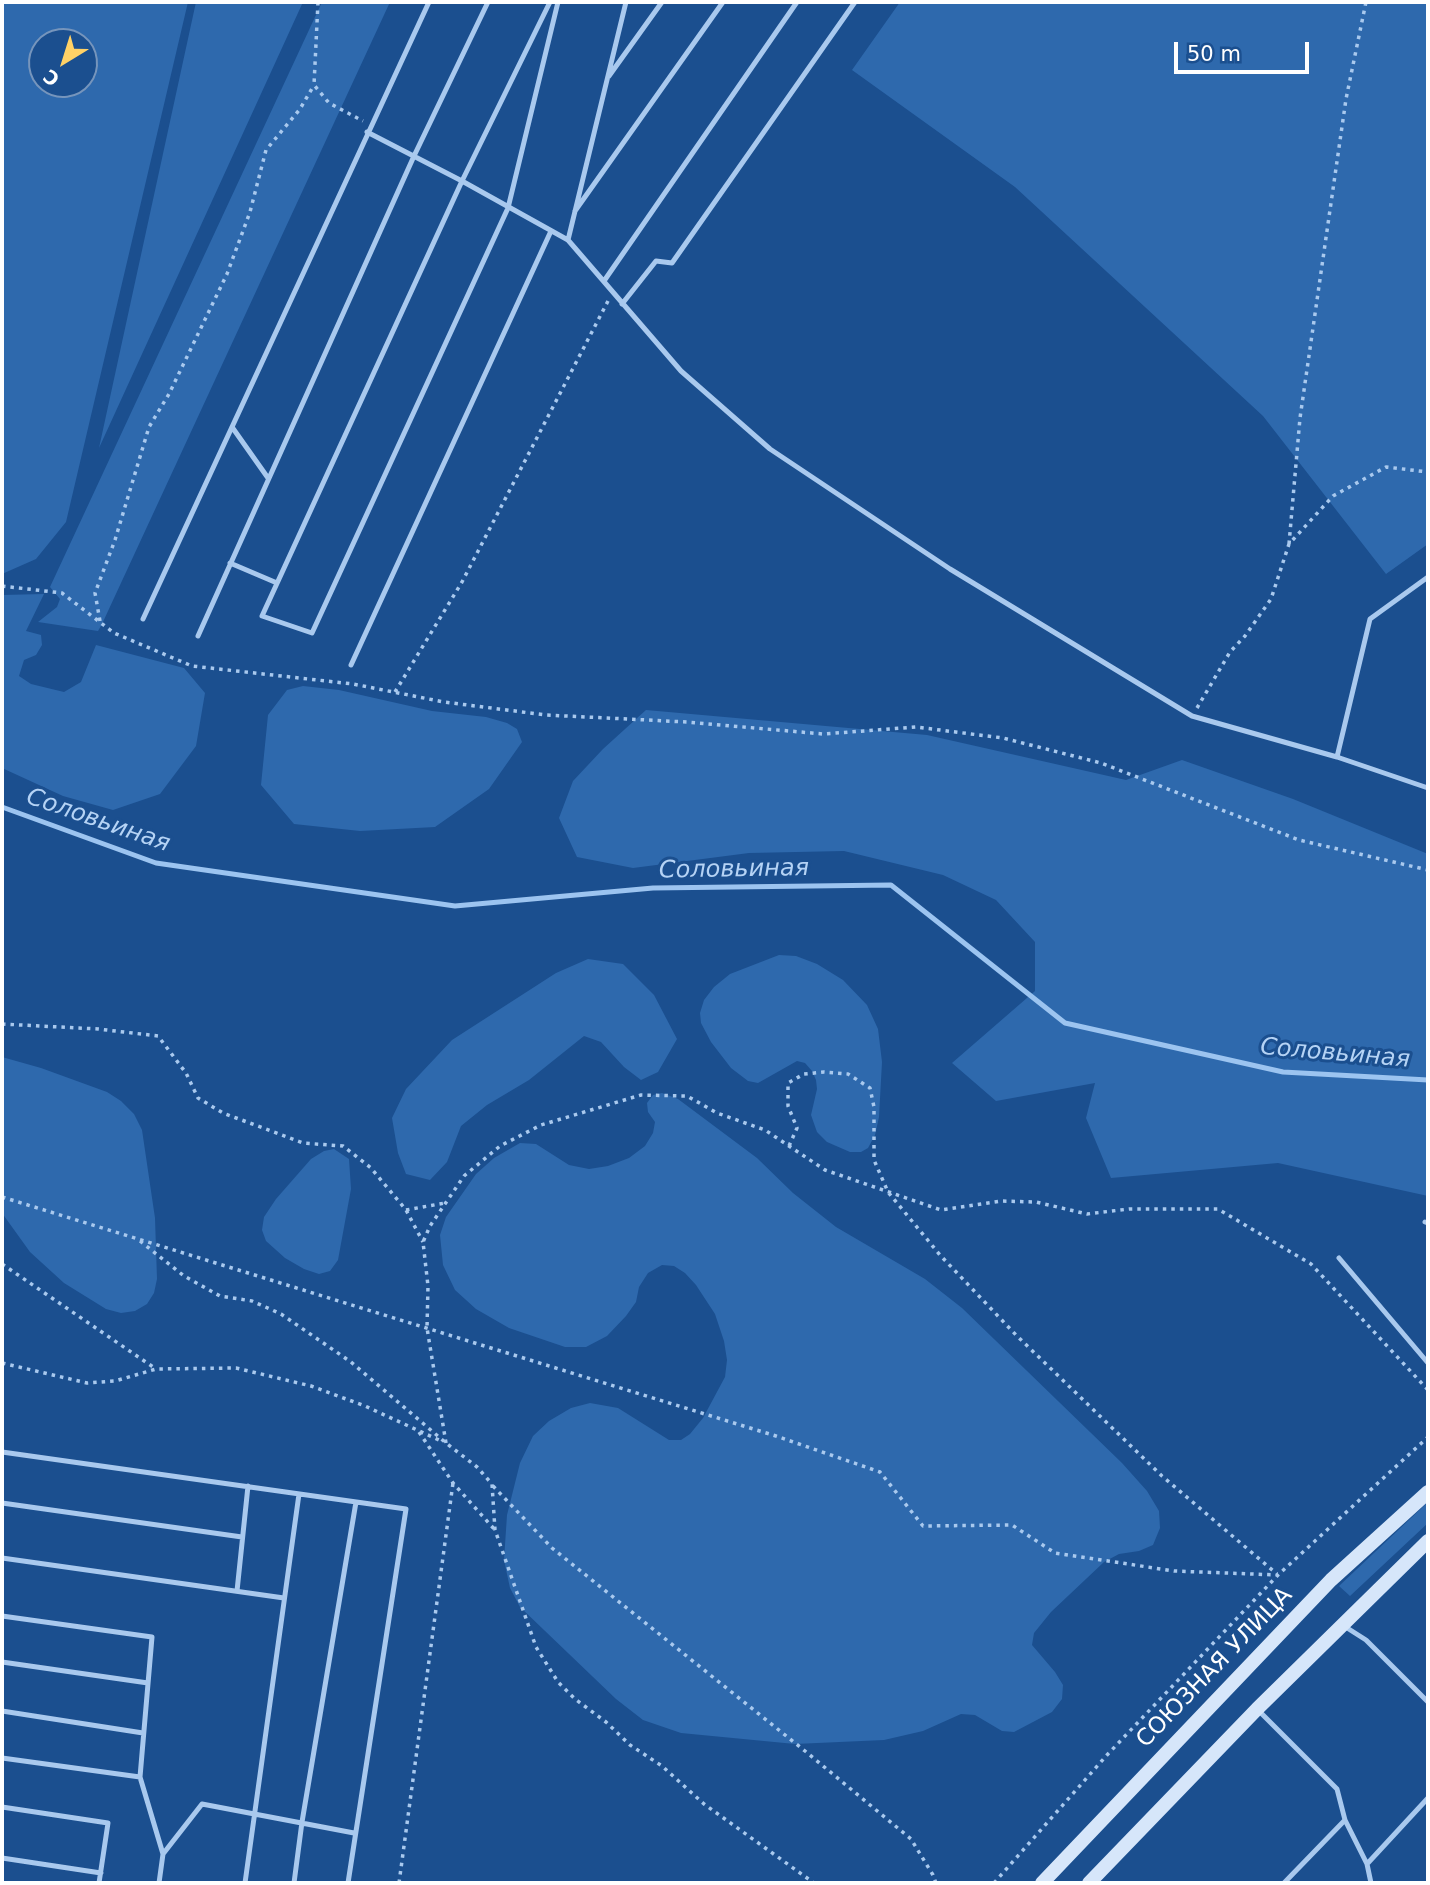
<!DOCTYPE html>
<meta charset="utf-8">
<style>
body{margin:0}
#map{position:relative;width:1430px;height:1885px;overflow:hidden;background:#1b4f8f;font-family:"DejaVu Sans",sans-serif}
canvas{display:block}
.frame{position:absolute;inset:0;border:4px solid #fff;pointer-events:none}
.north{position:absolute;left:28px;top:28px;width:70px;height:70px;box-sizing:border-box;background:#1b4f8f;border:2px solid #7695bc;border-radius:50%;rotate:218deg;font-size:19px;font-weight:700;line-height:28px;text-align:center;color:#fff}
.north::after{content:'';display:block;margin:auto;width:24px;height:32px;background:#ffd166;clip-path:polygon(50% 0,100% 100%,50% 72%,0 100%)}
.scale{position:absolute;left:1174px;top:42px;width:135px;height:32px;box-sizing:border-box;border:4px solid #fff;border-top:0;padding-left:9px;font-size:21px;line-height:24px;white-space:nowrap;color:#fff;-webkit-text-stroke:5px #1b4f8f;paint-order:stroke}
</style>
<div id="map">
<canvas width="1430" height="1885"></canvas>
<div class="frame"></div>
<div class="north">С</div>
<div class="scale">50 m</div>
</div>
<script>
const c = document.querySelector('canvas').getContext('2d');
c.lineJoin = 'round';
function fill(path, color) { c.fillStyle = color; c.fill(path, 'evenodd'); }
const toPath = rows => new Path2D(rows.map(r => 'M' + r).join(''));
function trace(path, color, width, dash) { c.strokeStyle = color; c.lineWidth = width; c.lineCap = dash ? 'butt' : 'round'; c.setLineDash(dash || []); c.stroke(path); }
function drawText(font, color, halo, rows, align = 'center') {
  c.font = font + ' "DejaVu Sans",sans-serif'; c.lineWidth = 6; c.setLineDash([]); c.textBaseline = 'middle'; c.strokeStyle = halo; c.fillStyle = color; for (const [text, x, y, turn = 0] of rows) {
    c.save(); c.translate(x, y); c.rotate((+turn || 0) * Math.PI / 180); c.textAlign = isNaN(turn) ? turn : align; if (halo) c.strokeText(text, 0, 0); c.fillText(text, 0, 0); c.restore();
  }
}
const green = toPath([
 [2,2,188,2,66,522,36,559,2,574],
 [42,42,84,42,84,84,42,84],
 [196,2,303,2,99,448],
 [322,2,390,2,102,624,98,631,38,622,57,607,60,599,50,587],
 [900,2,1428,2,1428,544,1386,574,1263,416,1015,187,852,70],
 [44,594,26,631,41,635,42,645,36,655,24,660,19,676,31,684,64,692,81,682,96,645,184,668,205,693,196,746,160,794,113,810,63,796,2,768,2,595],
 [303,686,339,690,432,711,486,717,507,723,517,729,522,742,489,789,435,827,360,831,294,824,261,785,268,715,287,690],
 [646,710,927,735,1126,780,1182,760,1293,799,1428,854,1428,1196,1278,1163,1111,1178,1086,1118,1095,1083,996,1101,952,1063,1035,991,1035,942,996,900,943,875,844,851,749,853,633,868,577,857,559,818,573,781,603,749],
 [779,955,796,956,817,964,843,980,867,1005,878,1029,882,1062,879,1117,875,1135,868,1148,861,1152,850,1152,827,1142,817,1132,811,1115,817,1089,816,1080,812,1071,805,1063,797,1061,758,1083,748,1081,731,1068,711,1042,701,1023,700,1013,704,1000,714,987,730,974],
 [588,959,623,964,654,995,677,1039,658,1072,641,1080,624,1067,601,1042,584,1036,529,1080,487,1105,461,1126,447,1162,430,1180,406,1174,398,1153,392,1118,406,1089,452,1040,556,973],
 [2,1057,41,1068,107,1092,121,1101,134,1114,142,1130,155,1218,157,1279,154,1293,147,1304,135,1311,121,1313,106,1309,64,1283,30,1252,2,1213],
 [662,1093,678,1099,757,1158,793,1193,836,1227,925,1279,962,1308,1122,1463,1147,1491,1159,1511,1160,1528,1153,1545,1139,1551,1119,1554,1104,1562,1051,1612,1034,1633,1032,1645,1055,1672,1063,1685,1062,1699,1052,1712,1014,1732,1002,1731,975,1715,961,1714,923,1731,884,1740,795,1744,681,1733,643,1720,616,1699,520,1607,510,1588,504,1560,507,1515,520,1463,533,1436,549,1421,571,1408,590,1403,618,1408,669,1440,681,1440,690,1434,703,1418,725,1377,727,1360,724,1341,715,1314,696,1285,685,1273,674,1266,662,1265,648,1273,639,1287,636,1302,626,1316,607,1336,586,1347,565,1347,509,1328,476,1309,455,1290,443,1265,440,1235,446,1217,476,1174,494,1158,520,1143,536,1144,569,1165,589,1169,608,1166,629,1158,645,1146,653,1133,655,1122,648,1112,647,1103,653,1095],
 [334,1149,349,1159,351,1189,338,1260,330,1271,319,1274,304,1269,285,1258,266,1241,262,1230,264,1217,276,1199,311,1159,324,1151],
 [1428,1502,1428,1523,1350,1596,1339,1586]
]);
const stream = toPath([
 [2,807,156,863,455,906,653,888,891,885,1065,1023,1283,1072,1428,1080]
]);
const path = toPath([
 [318,2,314,85,329,103,363,121],
 [1289,544,1300,418,1346,99,1366,2],
 [2,586,62,593,114,633,192,666,353,684,444,702,546,715,687,722,823,734,916,727,1003,738,1101,763,1299,840,1428,870],
 [100,621,95,593,115,540,149,427,169,394,227,274,250,212,266,150,300,109,314,85],
 [395,692,462,582,608,301],
 [1197,708,1230,652,1245,636,1271,599,1289,544,1333,496,1386,467,1428,472],
 [2,1024,98,1029,158,1036,186,1073,198,1098,223,1113,303,1143,343,1146,371,1168,406,1210,423,1242],
 [789,1146,797,1128,788,1106,788,1083,804,1074,824,1072,848,1074,870,1088,874,1107,874,1160,888,1192,940,1255,1016,1335,1162,1476,1277,1574],
 [2,1197,776,1436,880,1472,923,1526,1012,1525,1055,1553,1174,1571,1278,1575],
 [406,1210,445,1203],
 [140,1241,184,1276,220,1296,252,1301,281,1314,351,1362,446,1443,477,1467,492,1484,495,1530,536,1647,558,1682,575,1699,606,1722,630,1745,662,1766,704,1804,814,1883],
 [2,1264,156,1369],
 [2,1363,87,1383,115,1381,156,1369,236,1368,311,1386,365,1406,441,1441],
 [419,1432,453,1483,495,1530],
 [446,1443,427,1328,428,1286,423,1242,430,1226,464,1176,500,1146,541,1125,641,1095,687,1096,717,1113,765,1130,825,1170,941,1210,1002,1201,1036,1202,1087,1214,1129,1209,1218,1209,1311,1264,1428,1390],
 [493,1486,552,1548,805,1751,911,1839,933,1875,936,1883],
 [399,1883,453,1483],
 [994,1883,1107,1755,1278,1575,1428,1437]
]);
const service = toPath([
 [550,2,462,181,262,616,312,633,508,208,558,2],
 [609,76,662,2],
 [367,132,462,181,568,240,681,371,770,449,950,569,1192,716,1337,757,1428,788],
 [575,211,723,2],
 [568,240,626,2],
 [604,281,797,2],
 [622,304,656,261,672,263,855,2],
 [232,427,268,478],
 [230,563,277,583],
 [143,619,429,2],
 [198,636,414,156,488,2],
 [351,665,551,231],
 [1337,757,1370,619,1428,577],
 [1425,1222,1428,1223],
 [1339,1258,1428,1363],
 [2,1452,406,1509,348,1883],
 [2,1503,242,1537],
 [2,1558,284,1598],
 [237,1591,248,1486],
 [2,1616,152,1637,140,1777,163,1854,159,1883],
 [1344,1626,1366,1640,1428,1702],
 [2,1662,148,1683],
 [1258,1710,1337,1789,1345,1820,1284,1883],
 [2,1711,143,1733],
 [2,1758,140,1777],
 [2,1807,108,1823,99,1883],
 [1345,1820,1367,1864],
 [163,1854,202,1804,354,1833],
 [2,1858,101,1873],
 [245,1883,299,1494],
 [294,1883,302,1822,356,1502],
 [1371,1883,1367,1864,1428,1798]
]);
const secondary = toPath([
 [1042,1883,1331,1580,1428,1492],
 [1089,1883,1257,1709,1428,1541]
]);
const streetNames = [
 ["СОЮЗНАЯ УЛИЦА",1215,1668,-46]
];
const waterNames = [
 ["Соловьиная",98,821,19],
 ["Соловьиная",734,870,-1],
 ["Соловьиная",1335,1054,5]
];
fill(green, '#2e69ad');
trace(stream, '#9cc4f0', 5);
trace(path, '#a9c9ee', 3.5, [3.5, 5]);
trace(service, '#a9c9ee', 5);
trace(secondary, '#d6e6fa', 14);
drawText('23px', '#fff', '#1b4f8f', streetNames);
drawText('italic 24px', '#b5d3f5', '#1b4f8f', waterNames);
</script>
